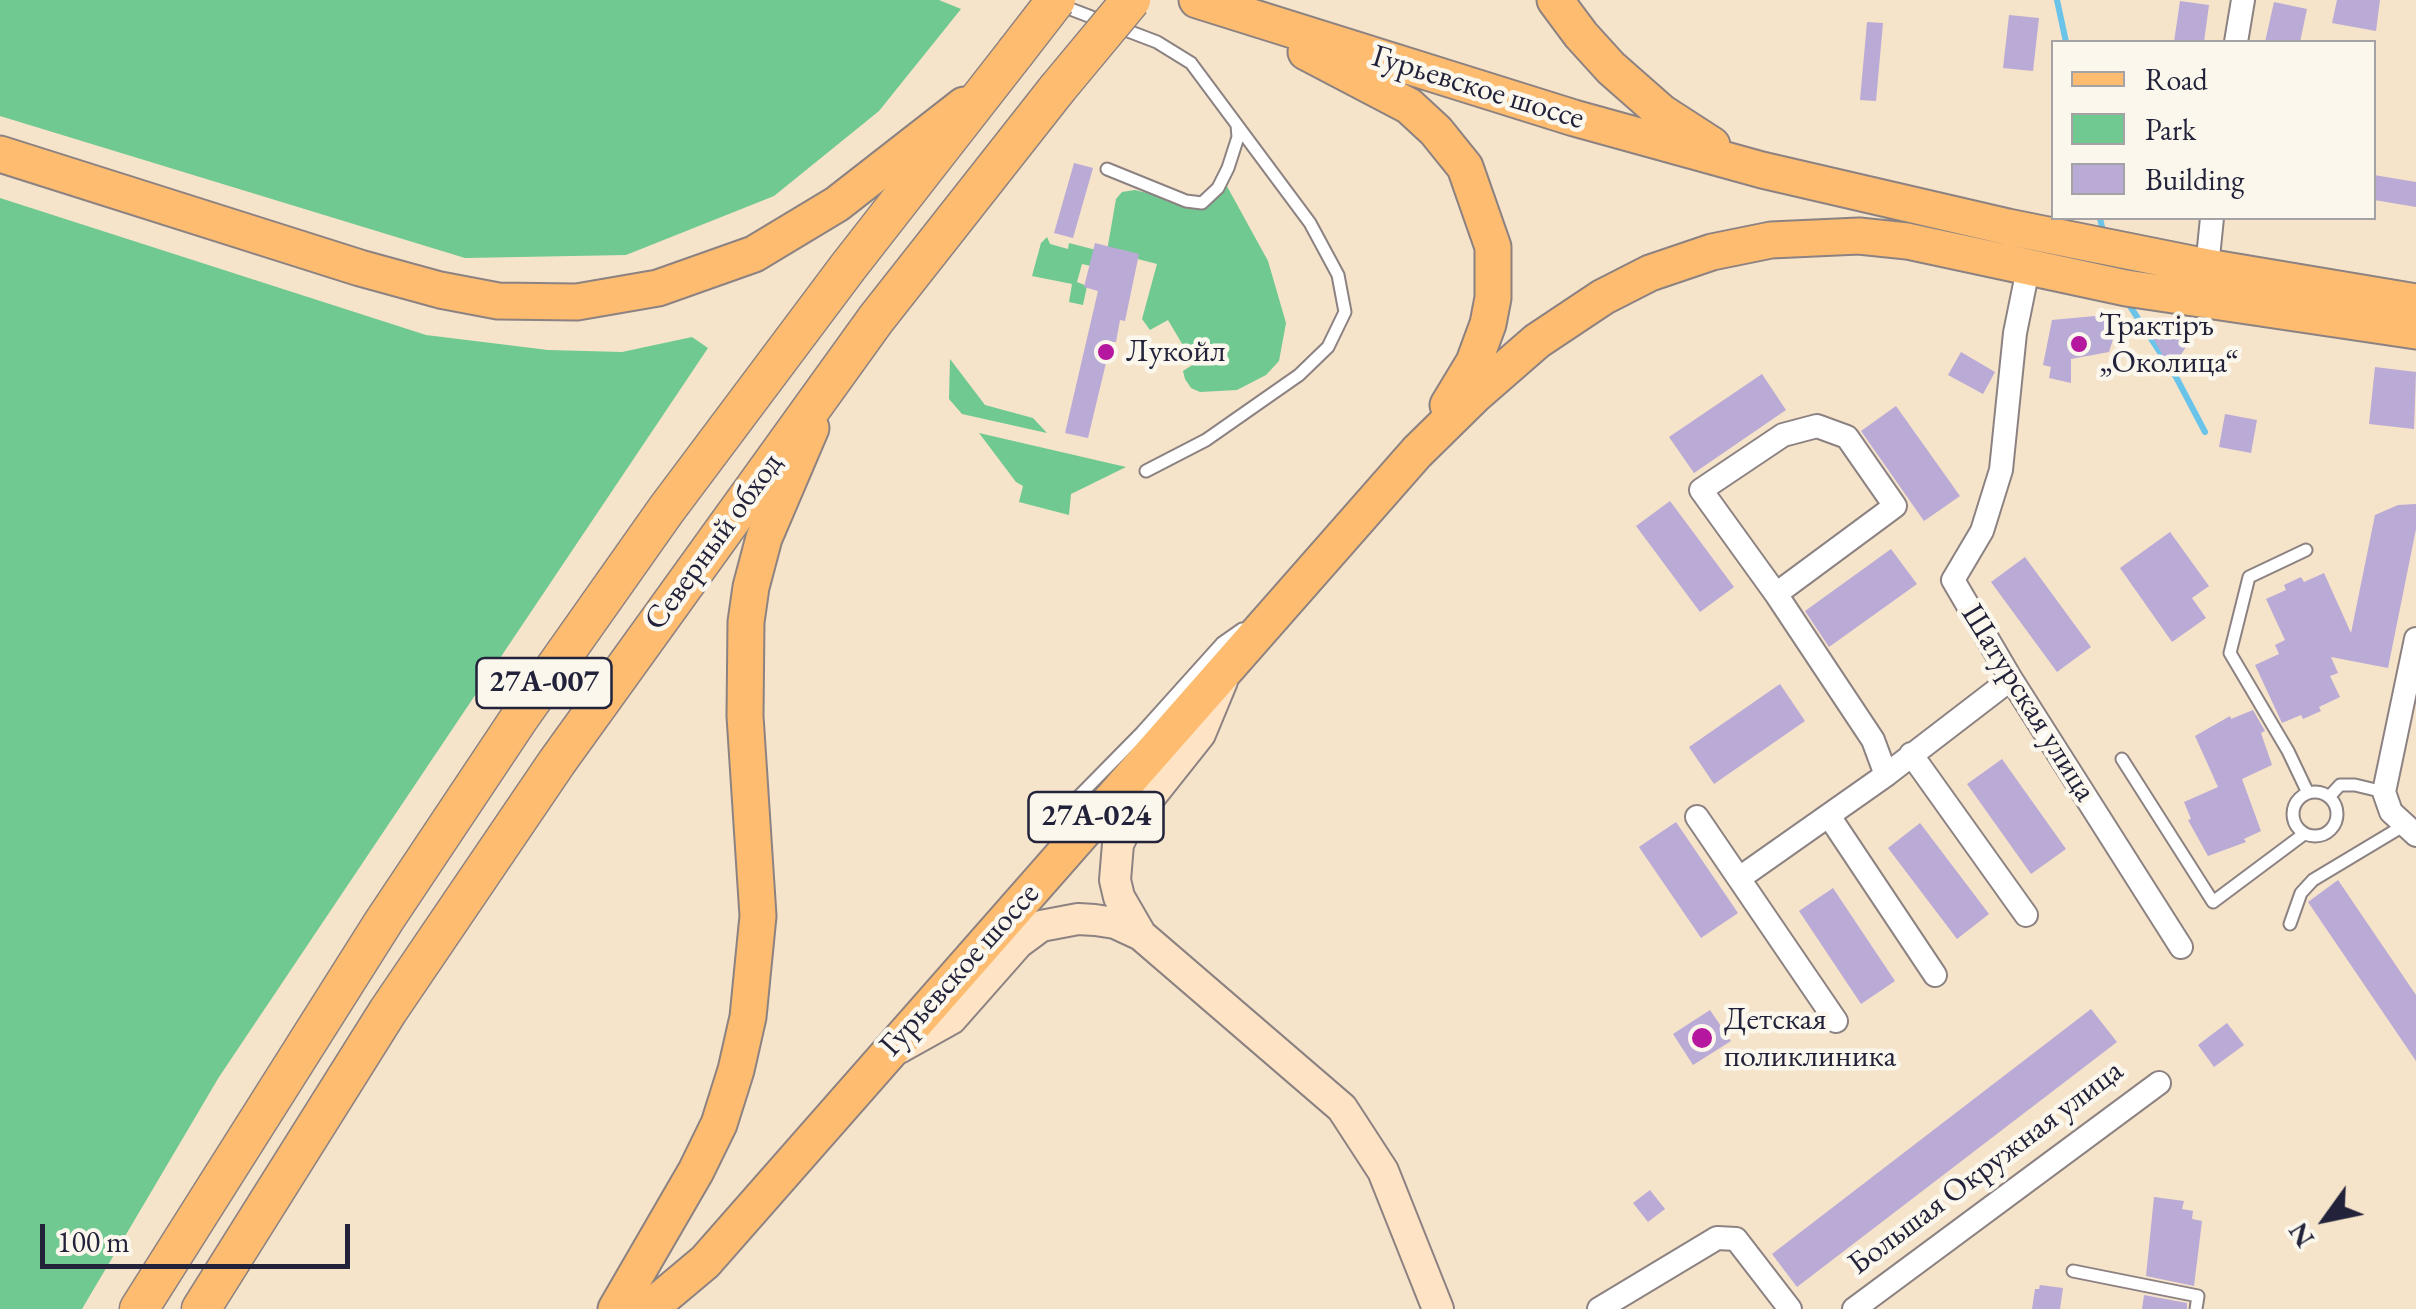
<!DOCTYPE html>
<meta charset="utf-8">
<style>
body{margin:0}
#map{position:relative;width:2416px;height:1309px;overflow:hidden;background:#f5e3ca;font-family:"EB Garamond",serif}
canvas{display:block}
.legend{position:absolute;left:2051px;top:40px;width:325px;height:180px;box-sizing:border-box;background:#fbf7ec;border:2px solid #a4a2a5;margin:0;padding:12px 18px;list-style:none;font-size:30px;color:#22223b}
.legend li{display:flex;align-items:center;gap:20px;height:50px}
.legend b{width:50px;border:2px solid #a4a2a5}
.north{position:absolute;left:2276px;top:1169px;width:100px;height:100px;-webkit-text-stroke:8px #fbf7ec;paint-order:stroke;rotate:237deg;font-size:28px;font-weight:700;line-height:40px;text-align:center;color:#22223b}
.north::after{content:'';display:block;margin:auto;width:35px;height:45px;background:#22223b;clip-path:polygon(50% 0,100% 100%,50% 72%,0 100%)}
.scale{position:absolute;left:40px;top:1224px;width:310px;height:45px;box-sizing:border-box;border:5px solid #22223b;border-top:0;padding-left:12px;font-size:30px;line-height:35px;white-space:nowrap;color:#22223b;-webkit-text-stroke:8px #fbf7ec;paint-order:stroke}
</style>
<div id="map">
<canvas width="2416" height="1309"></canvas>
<ul class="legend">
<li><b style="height:12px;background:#fdbc6f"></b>Road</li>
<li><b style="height:28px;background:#6fc990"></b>Park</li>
<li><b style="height:28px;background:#baaad6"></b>Building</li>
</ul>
<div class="north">N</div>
<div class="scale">100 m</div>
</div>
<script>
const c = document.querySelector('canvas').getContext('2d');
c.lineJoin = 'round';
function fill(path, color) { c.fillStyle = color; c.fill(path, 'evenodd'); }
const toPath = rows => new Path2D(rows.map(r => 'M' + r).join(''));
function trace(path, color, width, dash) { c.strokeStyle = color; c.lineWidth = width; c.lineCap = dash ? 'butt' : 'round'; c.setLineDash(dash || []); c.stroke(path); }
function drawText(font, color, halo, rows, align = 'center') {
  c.font = font + ' "EB Garamond",serif'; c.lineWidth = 9; c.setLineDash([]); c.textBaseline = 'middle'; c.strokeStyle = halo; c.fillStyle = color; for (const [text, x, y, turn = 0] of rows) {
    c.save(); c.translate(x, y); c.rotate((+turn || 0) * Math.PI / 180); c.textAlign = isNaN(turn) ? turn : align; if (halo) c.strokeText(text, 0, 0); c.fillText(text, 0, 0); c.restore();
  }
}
const green = toPath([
 [0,0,939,0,961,9,879,111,774,196,626,255,465,258,0,116],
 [1223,179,1268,261,1286,323,1279,361,1266,375,1237,390,1200,392,1191,388,1185,379,1183,371,1194,364,1168,320,1150,330,1142,319,1157,264,1107,251,1116,199,1122,192,1135,190,1174,200,1190,209],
 [0,198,426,335,548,350,622,352,692,337,708,348,219,1077,82,1309,0,1309],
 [1047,237,1050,244,1068,249,1069,243,1096,250,1091,266,1082,264,1077,282,1087,286,1083,305,1069,302,1072,284,1032,276,1041,243],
 [950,359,985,405,1033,418,1047,433,962,414,949,399],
 [979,433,1126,467,1071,494,1069,515,1019,502,1023,486,1016,482]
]);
const stream = toPath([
 [2057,0,2066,42],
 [2100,218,2104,236],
 [2128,303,2176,377,2205,432]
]);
const building = toPath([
 [2337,0,2380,0,2376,31,2332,23],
 [2180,1,2209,5,2204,42,2174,42],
 [2274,2,2307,9,2300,42,2265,42],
 [2009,15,2039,18,2033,71,2003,68],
 [1867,22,1883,23,1876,101,1860,100],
 [1074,163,1093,168,1073,238,1054,233],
 [2374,175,2416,182,2416,207,2374,200],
 [1095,243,1139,254,1125,321,1120,320,1116,342,1111,342,1088,438,1065,433,1098,291,1084,287],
 [2095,316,2106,319,2114,336,2109,352,2071,359,2071,383,2049,378,2051,367,2043,365,2052,320],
 [2143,320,2197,330,2171,370],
 [1961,352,1995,372,1983,394,1948,375],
 [2375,367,2416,372,2414,429,2369,424],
 [1762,374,1786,410,1694,473,1669,437],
 [1896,406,1960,496,1924,521,1861,431],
 [2225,414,2257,420,2251,453,2219,447],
 [1670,501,1734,587,1700,612,1636,526],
 [2416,504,2416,529,2388,668,2331,657,2338,673,2330,676,2340,697,2319,707,2321,711,2303,719,2301,715,2282,723,2255,665,2279,654,2275,645,2285,640,2266,599,2286,590,2284,585,2301,577,2304,582,2324,573,2351,633,2375,515,2398,505],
 [2170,532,2209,586,2192,598,2206,618,2172,642,2120,568],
 [1891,549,1917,584,1829,647,1805,611],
 [2025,557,2091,647,2057,672,1991,582],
 [1780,684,1805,721,1714,784,1689,747],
 [2253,710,2265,731,2261,733,2272,765,2242,779,2261,831,2244,839,2246,842,2208,856,2188,820,2191,819,2184,802,2218,787,2195,736,2230,716,2231,719],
 [2002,759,2066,849,2031,874,1967,784],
 [1676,822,1738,913,1701,938,1639,847],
 [1920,823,1989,914,1957,939,1888,848],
 [2338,880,2416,995,2416,1061,2308,902],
 [1833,888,1895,981,1861,1004,1799,911],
 [2091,1009,2117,1042,1797,1287,1772,1254],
 [1710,1010,1731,1041,1693,1065,1673,1034],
 [2227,1023,2244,1045,2214,1067,2198,1045],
 [1650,1190,1665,1209,1648,1222,1633,1203],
 [2154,1197,2184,1201,2182,1209,2193,1211,2192,1219,2202,1221,2194,1286,2146,1276],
 [2040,1285,2063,1288,2060,1309,2032,1309,2035,1289,2039,1289],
 [2144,1295,2187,1303,2187,1309,2142,1309]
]);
const service = toPath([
 [1060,5,1157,42,1191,63,1310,223,1338,275,1345,312,1328,347,1299,375,1206,440,1146,471],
 [1107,169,1186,201,1202,203,1218,188,1228,168,1238,137,1237,125],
 [2306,550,2249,577,2230,653,2288,751,2308,793],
 [2122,759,2213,902,2304,834],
 '2293 814a22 22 0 1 1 44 0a22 22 0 1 1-44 0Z',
 [1078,797,1142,732,1222,643,1242,629],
 [2329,797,2340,785,2355,785,2384,792],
 [2290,924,2301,893,2313,880,2403,826],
 [2073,1271,2198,1296,2196,1309]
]);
const minor = toPath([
 [2236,42,2243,0],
 [2207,267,2212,218],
 [2028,269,2015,333,2001,470,1982,531,1953,580,2011,679,2181,947],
 [1776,594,1895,506,1847,437,1817,426,1783,435,1701,490,1776,594,1873,740,1886,775],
 [2416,639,2384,792,2391,812,2416,835],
 [1911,754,2026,915],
 [1829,816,1935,975],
 [1697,817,1836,1021],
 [1741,877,1886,775,2011,679],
 [1599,1309,1717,1238,1736,1239,1790,1309],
 [1854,1309,2159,1083]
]);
const secondary = toPath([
 [1141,935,1119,897,1115,880,1118,844,1127,826,1200,734,1222,681],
 [899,1048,951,1019,1018,943,1041,926,1078,919,1095,920,1115,923,1141,935,1342,1108,1383,1171,1438,1309]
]);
const primary = toPath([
 [1197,0,1574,118,1762,170,2008,227,2207,267,2416,302],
 [1555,0,1581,35,1611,68,1661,112,1712,145],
 [1306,52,1409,106,1436,131,1465,167,1493,247,1493,298,1488,324,1474,362,1448,405],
 [0,154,360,268,440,290,498,301,577,302,658,288,754,254,837,204,964,105],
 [616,1309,696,1171,719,1124,736,1070,748,1017,758,916,745,716,746,622,751,587,764,538,811,428],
 [649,1309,705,1262,1417,452,1475,395,1537,341,1603,297,1650,273,1712,252,1771,240,1859,236,1907,241,2126,288,2416,331]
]);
const trunk = toPath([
 [139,1309,384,921,520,717,666,510,848,267,1015,53],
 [201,1309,388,1011,557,762,876,319,1057,89]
]);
const trunkBridge = toPath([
 [1015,53,1056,0],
 [1057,89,1131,0]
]);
const markers = [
 [2079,344,10,"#b5179e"],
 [1106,352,10,"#b5179e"],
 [1702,1038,12,"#b5179e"]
];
const shields = [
 [544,683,135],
 [1096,817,135]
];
const shieldNames = [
 ["27А-007",544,683],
 ["27А-024",1096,817]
];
const streetNames = [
 ["Гурьевское шоссе",1478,88,17],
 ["Северный обход",714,542,-54],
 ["Шатурская улица",2028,703,58],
 ["Гурьевское шоссе",960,970,-48],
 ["Большая Окружная улица",1986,1168,-37]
];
const poiNames = [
 ["Трактiръ",2099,326],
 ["„Околица“",2099,363],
 ["Лукойл",1126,352],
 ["Детская",1724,1020],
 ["поликлиника",1724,1057]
];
fill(green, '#6fc990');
trace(stream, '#6ac3e8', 6);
fill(building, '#baaad6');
trace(service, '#8c8282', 15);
trace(minor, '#8c8282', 26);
trace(secondary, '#8c8282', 34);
trace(primary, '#8c8282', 39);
trace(trunk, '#8c8282', 41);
trace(service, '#fff', 11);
trace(minor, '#fff', 22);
trace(secondary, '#fee4c5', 30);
trace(primary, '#fdbc6f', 35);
trace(trunk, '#fdbc6f', 38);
trace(trunkBridge, '#8c8282', 41, []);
trace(trunkBridge, '#fdbc6f', 38);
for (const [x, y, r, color] of markers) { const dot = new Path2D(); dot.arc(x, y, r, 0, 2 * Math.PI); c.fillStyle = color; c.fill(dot); trace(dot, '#fbf7ec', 4); }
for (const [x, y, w] of shields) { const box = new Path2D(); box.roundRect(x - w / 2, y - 25, w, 50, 8); c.fillStyle = '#fbf7ec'; c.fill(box); trace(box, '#22223b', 2.5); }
drawText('bold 30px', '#22223b', null, shieldNames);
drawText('32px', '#22223b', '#fbf7ec', streetNames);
drawText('32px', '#22223b', '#fbf7ec', poiNames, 'left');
</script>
